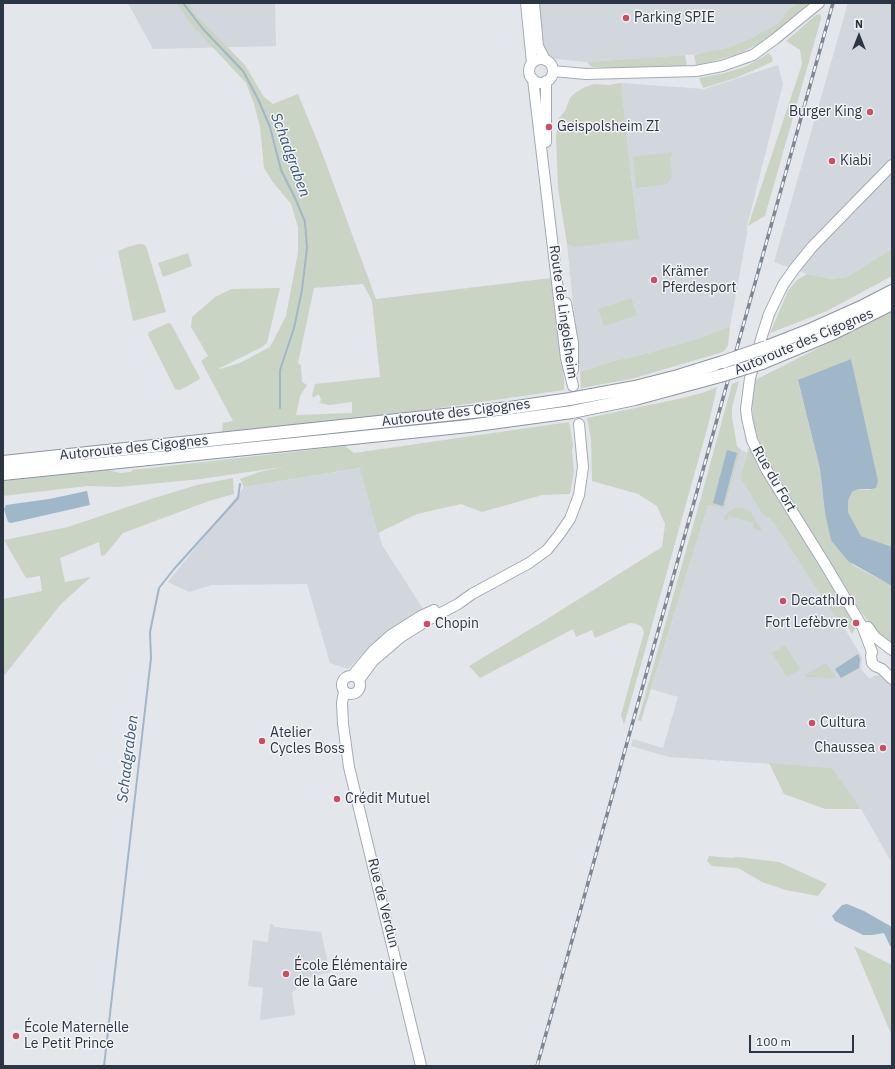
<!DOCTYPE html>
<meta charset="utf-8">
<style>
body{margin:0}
#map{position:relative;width:895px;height:1069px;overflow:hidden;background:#e3e7eb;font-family:"IBM Plex Sans",sans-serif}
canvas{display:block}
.frame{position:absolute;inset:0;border:4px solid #2c3543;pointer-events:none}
.north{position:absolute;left:839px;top:16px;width:40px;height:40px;-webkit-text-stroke:3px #f3f5f8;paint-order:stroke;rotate:0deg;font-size:11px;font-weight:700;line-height:16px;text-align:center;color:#2c3543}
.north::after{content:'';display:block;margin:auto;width:14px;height:18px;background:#2c3543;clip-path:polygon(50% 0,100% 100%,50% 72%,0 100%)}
.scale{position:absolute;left:749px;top:1035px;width:105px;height:18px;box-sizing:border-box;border:2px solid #2c3543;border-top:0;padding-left:5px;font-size:12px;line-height:14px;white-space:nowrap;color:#2c3543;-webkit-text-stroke:3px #f3f5f8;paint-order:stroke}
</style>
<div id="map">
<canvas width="895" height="1069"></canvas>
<div class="frame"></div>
<div class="north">N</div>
<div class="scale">100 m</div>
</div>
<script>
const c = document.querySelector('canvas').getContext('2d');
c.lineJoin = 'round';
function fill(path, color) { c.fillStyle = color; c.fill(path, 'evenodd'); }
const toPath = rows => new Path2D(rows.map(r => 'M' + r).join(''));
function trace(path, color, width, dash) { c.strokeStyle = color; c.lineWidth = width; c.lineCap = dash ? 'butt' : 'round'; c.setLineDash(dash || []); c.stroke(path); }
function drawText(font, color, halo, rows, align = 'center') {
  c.font = font + ' "IBM Plex Sans",sans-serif'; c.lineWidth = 3; c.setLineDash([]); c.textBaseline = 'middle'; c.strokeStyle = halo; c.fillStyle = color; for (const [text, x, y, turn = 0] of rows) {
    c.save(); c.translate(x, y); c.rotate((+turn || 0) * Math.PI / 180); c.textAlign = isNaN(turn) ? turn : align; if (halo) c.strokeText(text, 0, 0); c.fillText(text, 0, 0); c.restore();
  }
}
const built = toPath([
 [128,3,275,3,276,46,153,49],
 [522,3,797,3,789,9,778,23,750,39,727,48,701,54,587,62,527,56],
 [848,3,892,3,892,249,847,277,832,279,807,274,774,262],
 [778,65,783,84,747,226,747,234,730,326,701,338,633,357,617,360,580,372,567,244,575,246,639,238,630,167,621,83,704,89],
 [741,450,747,453,740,477,762,514,769,517,774,523,840,625,842,624,862,657,861,669,870,679,874,676,892,670,892,863,861,809,831,768,669,757,631,746,633,739,663,748,678,697,651,689,708,505,724,507],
 [361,468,382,545,423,609,382,635,348,669,330,663,307,584,212,585,189,592,168,582,244,487],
 [270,924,274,925,274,927,321,932,330,972,299,980,297,989,292,992,295,1015,260,1020,263,988,248,986,253,940,268,942]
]);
const green = toPath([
 [177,3,188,3,197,16,245,65,264,97,273,104,298,94,321,150,376,299,551,278,564,378,564,390,405,413,222,432,223,423,233,421,201,361,208,356,191,327,192,317,215,297,231,289,280,288,267,343,262,347,224,366,219,368,214,364,220,369,240,363,270,347,286,316,298,252,298,227,291,204,272,181,264,168,260,127,254,104,246,83,190,23],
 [363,284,372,301,380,377,315,384,312,395,313,398,319,394,321,400,319,403,329,405,352,402,352,413,296,415,300,396,307,385,302,382,301,365,298,363,314,288],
 [797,3,810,3,761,43,738,54,714,61,696,65,694,55,727,48,750,39,778,23,789,9],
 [819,14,821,15,821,19,765,216,748,226,802,64,800,50,786,41,816,15],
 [769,53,773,59,772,62,736,78,703,88,699,78,725,73,747,66],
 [685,55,687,66,683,67,638,68,592,67,587,62],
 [621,83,630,167,639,239,575,247,567,244,558,188,556,136,559,118,565,111,570,98,575,93,585,87,594,84,608,85],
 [673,152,670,158,672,176,667,184,636,188,633,157],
 [138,244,142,244,146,246,166,312,133,321,118,251,128,247],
 [892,249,892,276,827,311,770,333,788,291,797,280,807,274,832,279,847,277],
 [188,253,192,266,163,277,158,263],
 [631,298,637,315,604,326,598,309],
 [892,311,892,547,861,536,848,512,848,501,852,492,858,489,868,490,876,488,851,359,798,381,820,469,825,513,827,520,853,565,892,586,892,642,883,638,878,634,861,612,771,469,759,446,754,432,752,401,755,380],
 [168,323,171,324,199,376,200,379,180,390,175,389,148,335,149,332],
 [730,326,728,346,723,352,631,379,581,388,580,372,617,360,633,357,701,338],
 [739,381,732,408,732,417,737,446,741,450,724,508,708,505,641,721,638,720,700,501,732,384],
 [717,387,709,422,624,725,621,715,644,632,642,627,637,624,630,623,595,638,592,630,576,637,573,629,480,678,469,666,547,619,662,547,665,524,657,506,638,494,592,481,591,440,587,418,678,399,702,393],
 [569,422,573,445,572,452,574,471,570,494,542,495,482,512,461,504,417,514,378,533,360,468,244,487,240,479,259,472,283,467,201,479,119,487,87,486,3,496,3,481,109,470,120,473,131,472,132,470,345,446,354,453],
 [749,447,752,447,849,609,847,611,856,627,852,634,845,622,840,625,774,523,769,518,762,514,740,477],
 [233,478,234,494,209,501,123,533,105,555,101,556,99,542,60,558,65,582,91,577,61,604,3,677,4,663,3,599,42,591,40,576,26,578,4,540,68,527,151,499,197,485],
 [736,508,742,508,750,511,762,531,753,528,754,523,729,516,727,521,724,520,724,517,728,512],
 [785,645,800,669,787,677,772,653],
 [826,663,836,678,806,677,805,675],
 [769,763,832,768,861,809,825,809,784,794],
 [709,856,731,858,738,857,779,862,827,884,818,896,786,890,762,882,738,868,712,866,707,861],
 [854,946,892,965,892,1036]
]);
const water = toPath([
 [851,359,878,481,876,488,872,489,858,489,852,492,848,501,848,512,861,536,892,547,892,586,848,561,831,540,825,513,820,469,798,380],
 [727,450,737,453,723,506,713,503],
 [87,491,90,505,11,523,8,522,4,509,6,505,49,499],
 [858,654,860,659,859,668,841,678,835,669],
 [847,904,864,911,892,927,892,947,890,946,884,933,872,935,863,935,835,921,832,916,842,905]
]);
const stream = toPath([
 [183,3,203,29,243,71,258,99,270,127,281,170,296,200,305,222,307,248,302,290,294,328,280,370,280,408],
 [104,1066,151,658,150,632,159,588,174,569,238,498,240,484]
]);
const major = toPath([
 [526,3,532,63],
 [534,3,538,46,545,60],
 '529 71a12 12 0 1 1 24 0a12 12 0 1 1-24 0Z',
 [553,71,586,74,696,71,722,66,753,55,775,39,819,3],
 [533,79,566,358,573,386],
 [546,81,546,142],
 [892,165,812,247,795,268,783,285,769,314,762,336,750,378,746,409,747,418,752,440,766,469,825,564,863,628,872,652,871,656,872,663,875,666,882,669,892,679],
 [566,303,573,343,573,370],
 [868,627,875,637,892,650],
 '342 685a9 9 0 1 1 18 0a9 9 0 1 1-18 0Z',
 [352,676,373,651,391,635,421,616,434,610],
 [359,680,373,661,401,637,428,620,458,604,472,594,529,563,547,550,559,535,570,519,579,495,583,467,579,424],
 [344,692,342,703,343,724,349,767,421,1066]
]);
const highway = toPath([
 [766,347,812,329,861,307,892,291],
 [762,363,834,333,892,304],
 [3,462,510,408,570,399,635,387,678,376,723,362],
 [3,474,469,426,572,412,635,399,720,376]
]);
const rail = toPath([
 [537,1066,833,3]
]);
const highwayBridge = toPath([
 [723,362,766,347],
 [720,376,762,363]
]);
const markers = [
 [626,18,4,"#c94f66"],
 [870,112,4,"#c94f66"],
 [549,127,4,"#c94f66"],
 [832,161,4,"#c94f66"],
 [654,280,4,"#c94f66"],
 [783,601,4,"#c94f66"],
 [856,623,4,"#c94f66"],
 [427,624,4,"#c94f66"],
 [812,723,4,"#c94f66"],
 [262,741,4,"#c94f66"],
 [883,748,4,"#c94f66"],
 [337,799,4,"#c94f66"],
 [286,974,4,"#c94f66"],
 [16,1036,4,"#c94f66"]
];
const poiNames = [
 ["Parking SPIE",634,18],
 ["Burger King",862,112,"right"],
 ["Geispolsheim ZI",557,127],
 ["Kiabi",840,161],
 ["Krämer",662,272],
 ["Pferdesport",662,288],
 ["Decathlon",791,601],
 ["Fort Lefèbvre",848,623,"right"],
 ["Chopin",435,624],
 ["Cultura",820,723],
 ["Atelier",270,733],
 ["Cycles Boss",270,749],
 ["Chaussea",875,748,"right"],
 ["Crédit Mutuel",345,799],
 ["École Élémentaire",294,966],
 ["de la Gare",294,982],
 ["École Maternelle",24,1028],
 ["Le Petit Prince",24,1044]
];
const streetNames = [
 ["Route de Lingolsheim",563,312,82],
 ["Autoroute des Cigognes",804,342,-23],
 ["Autoroute des Cigognes",456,413,-7],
 ["Autoroute des Cigognes",134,448,-6],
 ["Rue du Fort",774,479,60],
 ["Rue de Verdun",383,903,76]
];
const waterNames = [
 ["Schadgraben",290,155,70],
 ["Schadgraben",128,759,-83]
];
fill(built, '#d2d6dd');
fill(green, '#c9d4c5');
fill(water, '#a0b6c9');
trace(stream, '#a0b6c9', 2);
trace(major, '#a3abb6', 12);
trace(highway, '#8b95a1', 14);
trace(major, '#fff', 10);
trace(highway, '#fff', 12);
trace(rail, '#7d8794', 3.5);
trace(rail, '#f3f5f8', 2, [6]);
trace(highwayBridge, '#8b95a1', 14, []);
trace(highwayBridge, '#fff', 12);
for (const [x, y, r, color] of markers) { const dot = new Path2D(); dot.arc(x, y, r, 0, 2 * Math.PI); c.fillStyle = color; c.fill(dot); trace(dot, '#f3f5f8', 1.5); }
drawText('14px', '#2c3543', '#f3f5f8', poiNames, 'left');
drawText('14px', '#2c3543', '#f3f5f8', streetNames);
drawText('italic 15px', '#375575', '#f3f5f8', waterNames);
</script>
